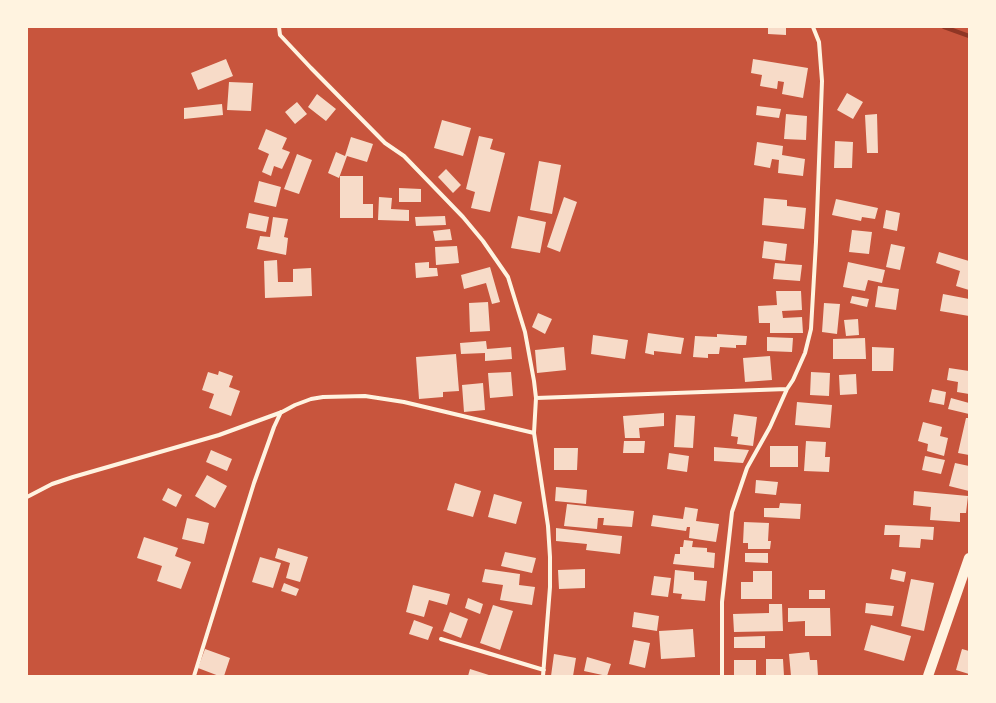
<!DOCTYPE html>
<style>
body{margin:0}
#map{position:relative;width:996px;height:703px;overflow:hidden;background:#c8553d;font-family:Barlow,sans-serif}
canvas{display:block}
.frame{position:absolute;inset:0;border:28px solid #fff3e0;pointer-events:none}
</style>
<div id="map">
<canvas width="996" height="703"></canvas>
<div class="frame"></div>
</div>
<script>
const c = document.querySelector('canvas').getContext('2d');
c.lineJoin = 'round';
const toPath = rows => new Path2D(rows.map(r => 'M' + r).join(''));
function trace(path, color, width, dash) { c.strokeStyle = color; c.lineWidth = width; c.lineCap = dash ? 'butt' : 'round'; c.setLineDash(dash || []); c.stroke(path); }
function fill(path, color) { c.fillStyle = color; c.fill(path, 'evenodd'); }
const stream = toPath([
 [944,27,969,36]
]);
const building = toPath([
 [768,27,786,27,786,35,768,34],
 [226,59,233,76,198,90,191,73],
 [753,59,808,68,803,98,782,94,784,82,778,81,777,89,760,86,762,75,751,73],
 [229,82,253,83,251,111,227,110],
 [847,93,863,102,853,119,837,110],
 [317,94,336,109,326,121,308,107],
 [297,102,307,114,295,124,285,112],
 [222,104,223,115,184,119,184,108],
 [757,106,781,109,779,118,756,115],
 [786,114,807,116,806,140,784,139],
 [877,114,878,153,867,153,865,115],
 [442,120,471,128,463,156,434,148],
 [266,129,287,138,282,149,290,152,282,169,274,166,271,176,262,172,269,154,258,149],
 [479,136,493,139,490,149,505,153,490,212,471,208,475,192,466,189],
 [351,137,373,144,367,162,347,156,339,178,328,173,336,152,345,156],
 [835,141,853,142,852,168,834,168],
 [757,142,783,146,782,155,805,159,803,176,778,173,779,160,772,159,770,168,754,165],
 [297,154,312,160,299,194,284,189],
 [539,161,561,165,552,214,530,210],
 [446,169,461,185,453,193,438,177],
 [340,176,363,176,363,204,373,204,373,218,340,218],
 [259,181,281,187,276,207,254,202],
 [399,188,421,189,421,202,399,202],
 [379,197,392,198,391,209,409,210,409,221,378,220],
 [564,197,577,202,560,252,547,247],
 [764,198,787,200,787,206,806,208,804,229,762,225],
 [836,199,878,208,875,219,862,217,861,221,832,215],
 [886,210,900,213,897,231,883,228],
 [249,213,269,217,266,232,246,228],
 [445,216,446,225,416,226,415,217],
 [518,216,546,222,540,253,511,248],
 [273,217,288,219,284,237,288,238,286,255,257,249,260,236,270,237],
 [450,229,452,240,435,241,433,231],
 [852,230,872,232,869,254,849,252],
 [764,241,787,244,785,261,762,258],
 [891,244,905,247,900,270,886,267],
 [457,246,459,263,436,265,435,247],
 [939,252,969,261,969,290,956,286,960,271,936,263],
 [277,260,278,282,293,282,293,269,311,268,312,296,265,298,264,261],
 [429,262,429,268,437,268,438,276,416,278,415,263],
 [848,262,885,270,882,283,868,280,865,291,843,287],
 [775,263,802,265,800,281,773,279],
 [490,267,500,302,492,304,486,283,464,289,461,275],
 [878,286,899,289,896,310,875,307],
 [776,291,801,291,802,310,782,311,783,318,802,317,803,333,770,333,770,323,759,323,758,306,777,305],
 [943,294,969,299,969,316,940,311],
 [852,296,869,299,867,307,850,303],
 [488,302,490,331,470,332,469,303],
 [824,303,840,304,837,334,822,332],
 [538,313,552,319,545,334,532,327],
 [858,319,859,335,846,336,844,320],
 [648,333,684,338,681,354,654,351,654,355,645,353],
 [717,334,747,336,746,345,736,345,736,348,720,347,719,354,708,354,708,358,693,357,695,336,717,337],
 [593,335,628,340,625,359,591,354],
 [767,337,793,338,792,352,767,351],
 [865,338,866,359,833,359,833,339],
 [486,341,487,349,511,347,512,359,485,361,485,353,461,354,460,343],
 [564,347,566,370,537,373,535,350],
 [872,347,894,348,893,371,872,371],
 [456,354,459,391,443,392,443,397,419,399,416,357],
 [770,356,772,380,745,382,743,358],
 [949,368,969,371,969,394,957,392,958,382,947,380],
 [219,371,233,376,229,387,240,391,231,416,209,408,214,394,202,390,208,372,218,375],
 [511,372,513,396,490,398,488,373],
 [811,372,830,373,829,396,810,395],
 [856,374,857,394,840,395,839,375],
 [483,383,485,410,464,412,462,385],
 [932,389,946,392,944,405,929,402],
 [951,398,969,403,969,414,948,409],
 [797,402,832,405,830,428,795,425],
 [664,413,664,426,639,428,640,438,625,438,623,416],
 [734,414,757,417,753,446,737,444,738,437,731,436],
 [676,415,695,416,693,448,674,447],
 [966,418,969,418,969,455,958,453],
 [923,422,942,427,940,436,948,438,944,456,927,451,928,444,918,441],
 [624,441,645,441,644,453,623,453],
 [806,441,826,442,825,457,830,457,829,472,804,471],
 [770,446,798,446,798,467,770,467],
 [714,447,749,450,743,463,714,461],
 [554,448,578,448,577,470,554,470],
 [211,450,232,459,227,471,206,462],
 [669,453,689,456,687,472,667,469],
 [925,456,945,460,941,474,922,470],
 [955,463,969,466,969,491,949,486],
 [207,475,227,486,215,508,195,496],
 [756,480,778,482,776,495,755,493],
 [455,483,481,491,473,517,447,510],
 [556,487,587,490,586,504,555,501],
 [168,488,182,495,176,507,162,500],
 [914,491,968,496,966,513,960,513,960,522,930,520,931,507,913,505],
 [494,494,522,502,516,524,488,517],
 [780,503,801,504,800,519,764,517,764,508,779,508],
 [567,504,634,511,632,527,603,525,604,518,598,518,597,529,564,526],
 [685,507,698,509,696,521,719,524,716,542,689,538,690,527,687,527,686,531,651,526,653,515,683,519],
 [187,518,209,523,204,544,182,539],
 [744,522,769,523,768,541,771,541,770,549,748,549,748,543,743,543],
 [885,525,934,527,933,540,921,539,920,548,899,547,900,535,884,535],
 [556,528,622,536,620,554,586,550,587,544,556,541],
 [144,537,178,548,175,556,191,562,181,589,157,581,162,566,137,558],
 [684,540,693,541,692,547,707,548,707,552,715,553,714,568,673,564,675,554,680,554,680,547,683,547],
 [278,548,308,557,300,582,286,578,290,563,275,558],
 [505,552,536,558,532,573,501,566],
 [745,553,768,553,768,563,745,562],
 [260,557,281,563,273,588,252,582],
 [485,569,520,574,519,585,535,587,532,605,500,600,503,585,482,582],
 [585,569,585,588,559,589,558,570],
 [892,569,906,572,904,582,890,579],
 [675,570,694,572,694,580,707,581,705,601,681,599,682,594,673,593],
 [753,571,772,571,772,599,741,599,741,582,753,582],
 [654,576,671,578,668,597,651,595],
 [911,579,934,583,924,631,901,626],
 [284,583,299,589,296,596,281,591],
 [413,585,450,594,447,605,429,600,424,617,406,612],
 [809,590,825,590,825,599,809,599],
 [468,598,483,604,480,614,465,608],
 [866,603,894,606,892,616,865,613],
 [769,604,782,604,783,631,734,632,733,614,769,613],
 [493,605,513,611,500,650,480,643],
 [788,608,830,608,831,636,805,636,805,621,788,622],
 [450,612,468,619,461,638,443,631],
 [634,612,659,616,657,631,632,627],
 [414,620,433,627,428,640,409,634],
 [871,625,911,636,904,661,864,650],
 [693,629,695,657,661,659,659,631],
 [765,636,765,648,734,648,734,637],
 [634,640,650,643,645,668,629,664],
 [205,649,230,658,224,676,219,676,198,668],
 [962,649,969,651,969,674,956,670],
 [809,652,810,660,817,660,818,676,791,676,789,654],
 [554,654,576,658,573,676,551,676],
 [587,657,611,664,607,676,584,671],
 [766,659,783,659,784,676,766,676],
 [734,660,756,660,756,676,734,676],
 [470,669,492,676,468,676]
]);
const minor = toPath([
 [279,27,280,35,311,68,385,143,404,156,463,217,483,241,508,277,525,332,534,381,536,398,534,433,548,526,550,557,550,587,543,676],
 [536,398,787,389],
 [27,497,52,484,73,477,219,435,282,412,295,405,311,399,323,397,365,396,404,402,534,433],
 [441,639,544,670],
 [194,676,254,483,274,427,281,412],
 [722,676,722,602,732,512,747,468,770,427,787,389,793,380,805,353,811,329,816,242,822,81,819,42,813,27]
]);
const trunk = toPath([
 [928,676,969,558]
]);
trace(stream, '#8f3625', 4.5);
fill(building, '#f7dbc8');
trace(minor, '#fff3e0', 4);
trace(trunk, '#fff3e0', 10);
</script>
